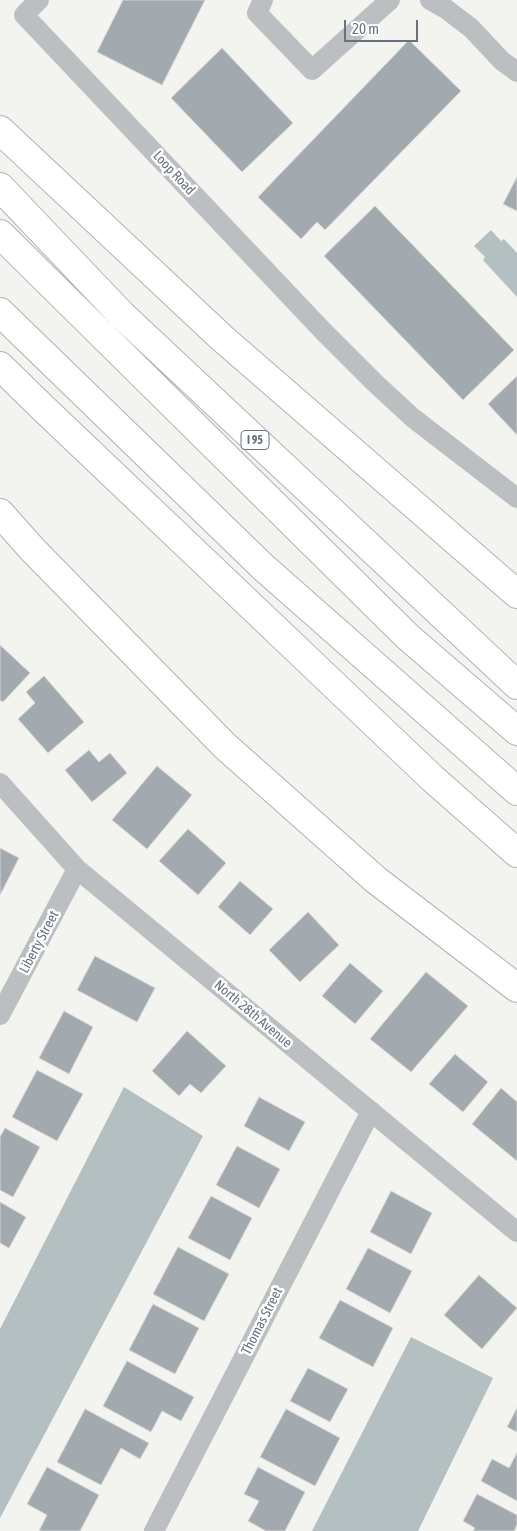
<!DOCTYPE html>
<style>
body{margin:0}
#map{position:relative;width:517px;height:1531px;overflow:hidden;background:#f3f3f0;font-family:"Asap Condensed",sans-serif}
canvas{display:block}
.scale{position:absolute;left:344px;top:20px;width:74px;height:22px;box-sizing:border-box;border:2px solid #66737e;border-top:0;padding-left:6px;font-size:15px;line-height:18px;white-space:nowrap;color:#66737e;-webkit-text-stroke:4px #fff;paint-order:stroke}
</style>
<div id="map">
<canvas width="517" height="1531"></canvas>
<div class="scale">20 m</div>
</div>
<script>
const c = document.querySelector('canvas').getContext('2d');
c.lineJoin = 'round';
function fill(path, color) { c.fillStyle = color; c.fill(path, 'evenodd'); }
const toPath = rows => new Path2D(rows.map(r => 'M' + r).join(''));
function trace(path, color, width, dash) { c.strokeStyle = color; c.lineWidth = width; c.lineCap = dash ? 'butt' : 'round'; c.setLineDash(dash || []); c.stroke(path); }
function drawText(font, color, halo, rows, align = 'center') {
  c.font = font + ' "Asap Condensed",sans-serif'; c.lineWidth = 5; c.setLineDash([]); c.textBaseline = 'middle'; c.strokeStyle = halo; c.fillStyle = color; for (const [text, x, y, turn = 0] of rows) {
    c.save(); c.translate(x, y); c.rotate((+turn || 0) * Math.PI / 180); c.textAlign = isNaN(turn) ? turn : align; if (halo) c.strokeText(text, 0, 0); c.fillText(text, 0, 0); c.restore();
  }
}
const water = toPath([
 [491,230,501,241,504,239,517,253,517,297,483,260,485,257,474,246],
 [124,1087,203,1136,0,1518,0,1329],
 [411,1337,493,1378,418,1531,312,1531]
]);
const building = toPath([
 [123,0,205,0,162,85,97,52,123,0],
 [409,40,461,91,325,230,317,222,301,239,258,197,409,40],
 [222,48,293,123,242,172,171,98,222,48],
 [517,177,517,211,503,204,517,177],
 [375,206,514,350,463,400,324,256,375,206],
 [517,376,517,435,488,404,517,376],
 [0,645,30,673,3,702,0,700,0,645],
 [44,676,84,722,48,753,18,719,35,703,26,692,44,676],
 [89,750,99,762,110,753,127,773,92,802,65,770,89,750],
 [157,766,192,795,147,849,112,820,157,766],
 [188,829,226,863,198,895,159,861,188,829],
 [0,848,19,858,0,895,0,848],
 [240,881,273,909,250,935,218,907,240,881],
 [308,912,339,945,300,982,269,950,308,912],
 [95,956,155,988,137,1022,77,990,95,956],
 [350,963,383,991,355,1024,322,996,350,963],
 [426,972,468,1006,411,1072,370,1039,426,972],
 [64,1011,93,1027,69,1074,39,1058,64,1011],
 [187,1031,226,1066,201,1093,190,1084,179,1096,152,1071,187,1031],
 [455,1054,488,1082,463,1112,429,1084,455,1054],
 [37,1070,83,1094,57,1141,12,1117,37,1070],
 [501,1088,517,1102,517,1161,472,1124,501,1088],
 [259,1097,305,1122,289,1151,244,1126,259,1097],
 [5,1128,40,1147,13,1197,0,1190,0,1137,5,1128],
 [237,1146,280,1169,259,1208,216,1185,237,1146],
 [391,1191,432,1213,411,1254,370,1232,391,1191],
 [211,1196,252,1218,230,1260,188,1238,211,1196],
 [0,1202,26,1217,9,1248,0,1243,0,1202],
 [178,1247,229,1274,204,1321,153,1294,178,1247],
 [368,1248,412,1271,390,1313,346,1289,368,1248],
 [479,1275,517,1308,482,1349,444,1315,479,1275],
 [340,1300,393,1328,373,1367,319,1338,340,1300],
 [153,1304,199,1328,175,1374,129,1350,153,1304],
 [127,1361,194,1397,181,1421,162,1411,151,1432,103,1406,127,1361],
 [308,1368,348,1389,330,1422,290,1401,308,1368],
 [517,1408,517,1432,507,1427,517,1408],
 [85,1409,149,1443,140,1459,121,1448,101,1485,57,1462,85,1409],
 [286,1409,340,1438,315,1486,260,1457,286,1409],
 [517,1453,517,1501,481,1481,492,1459,509,1468,517,1453],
 [47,1467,99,1495,80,1531,39,1531,47,1515,27,1504,47,1467],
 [258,1467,305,1492,285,1531,266,1531,248,1521,259,1501,244,1494,258,1467],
 [477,1494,517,1515,517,1525,514,1531,473,1531,475,1528,463,1521,477,1494]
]);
const street = toPath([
 [39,0,24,15,323,331,375,383,413,418,517,498],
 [263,0,257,13,312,70,390,0],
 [430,0,446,9,471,28,502,61,517,72],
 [0,783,77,869,517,1232],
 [0,1015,77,869],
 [154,1531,371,1111]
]);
const highway = toPath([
 [0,130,222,338,517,594],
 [0,187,122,315,517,685],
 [0,234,408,637,517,731],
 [0,312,263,567,517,791],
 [0,366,43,408,432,778,517,853],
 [0,513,32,549,225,746,376,880,517,988]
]);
const shields = [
 [255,440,28]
];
const shieldNames = [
 ["I 95",255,440]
];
const streetNames = [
 ["Loop Road",174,173,47],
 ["Liberty Street",39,942,-62],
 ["North 28th Avenue",253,1014,40],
 ["Thomas Street",262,1321,-63]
];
fill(water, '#b4bfc2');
fill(building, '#a3aaaf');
trace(building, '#d5d5d3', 1);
trace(highway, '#afb2b5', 30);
trace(street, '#bbbfc2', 20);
trace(highway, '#fff', 28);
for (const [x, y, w] of shields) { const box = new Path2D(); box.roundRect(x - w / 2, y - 9.5, w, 19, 4); c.fillStyle = '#fff'; c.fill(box); trace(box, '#66737e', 1); }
drawText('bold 12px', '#66737e', null, shieldNames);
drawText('14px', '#66737e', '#fff', streetNames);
</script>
